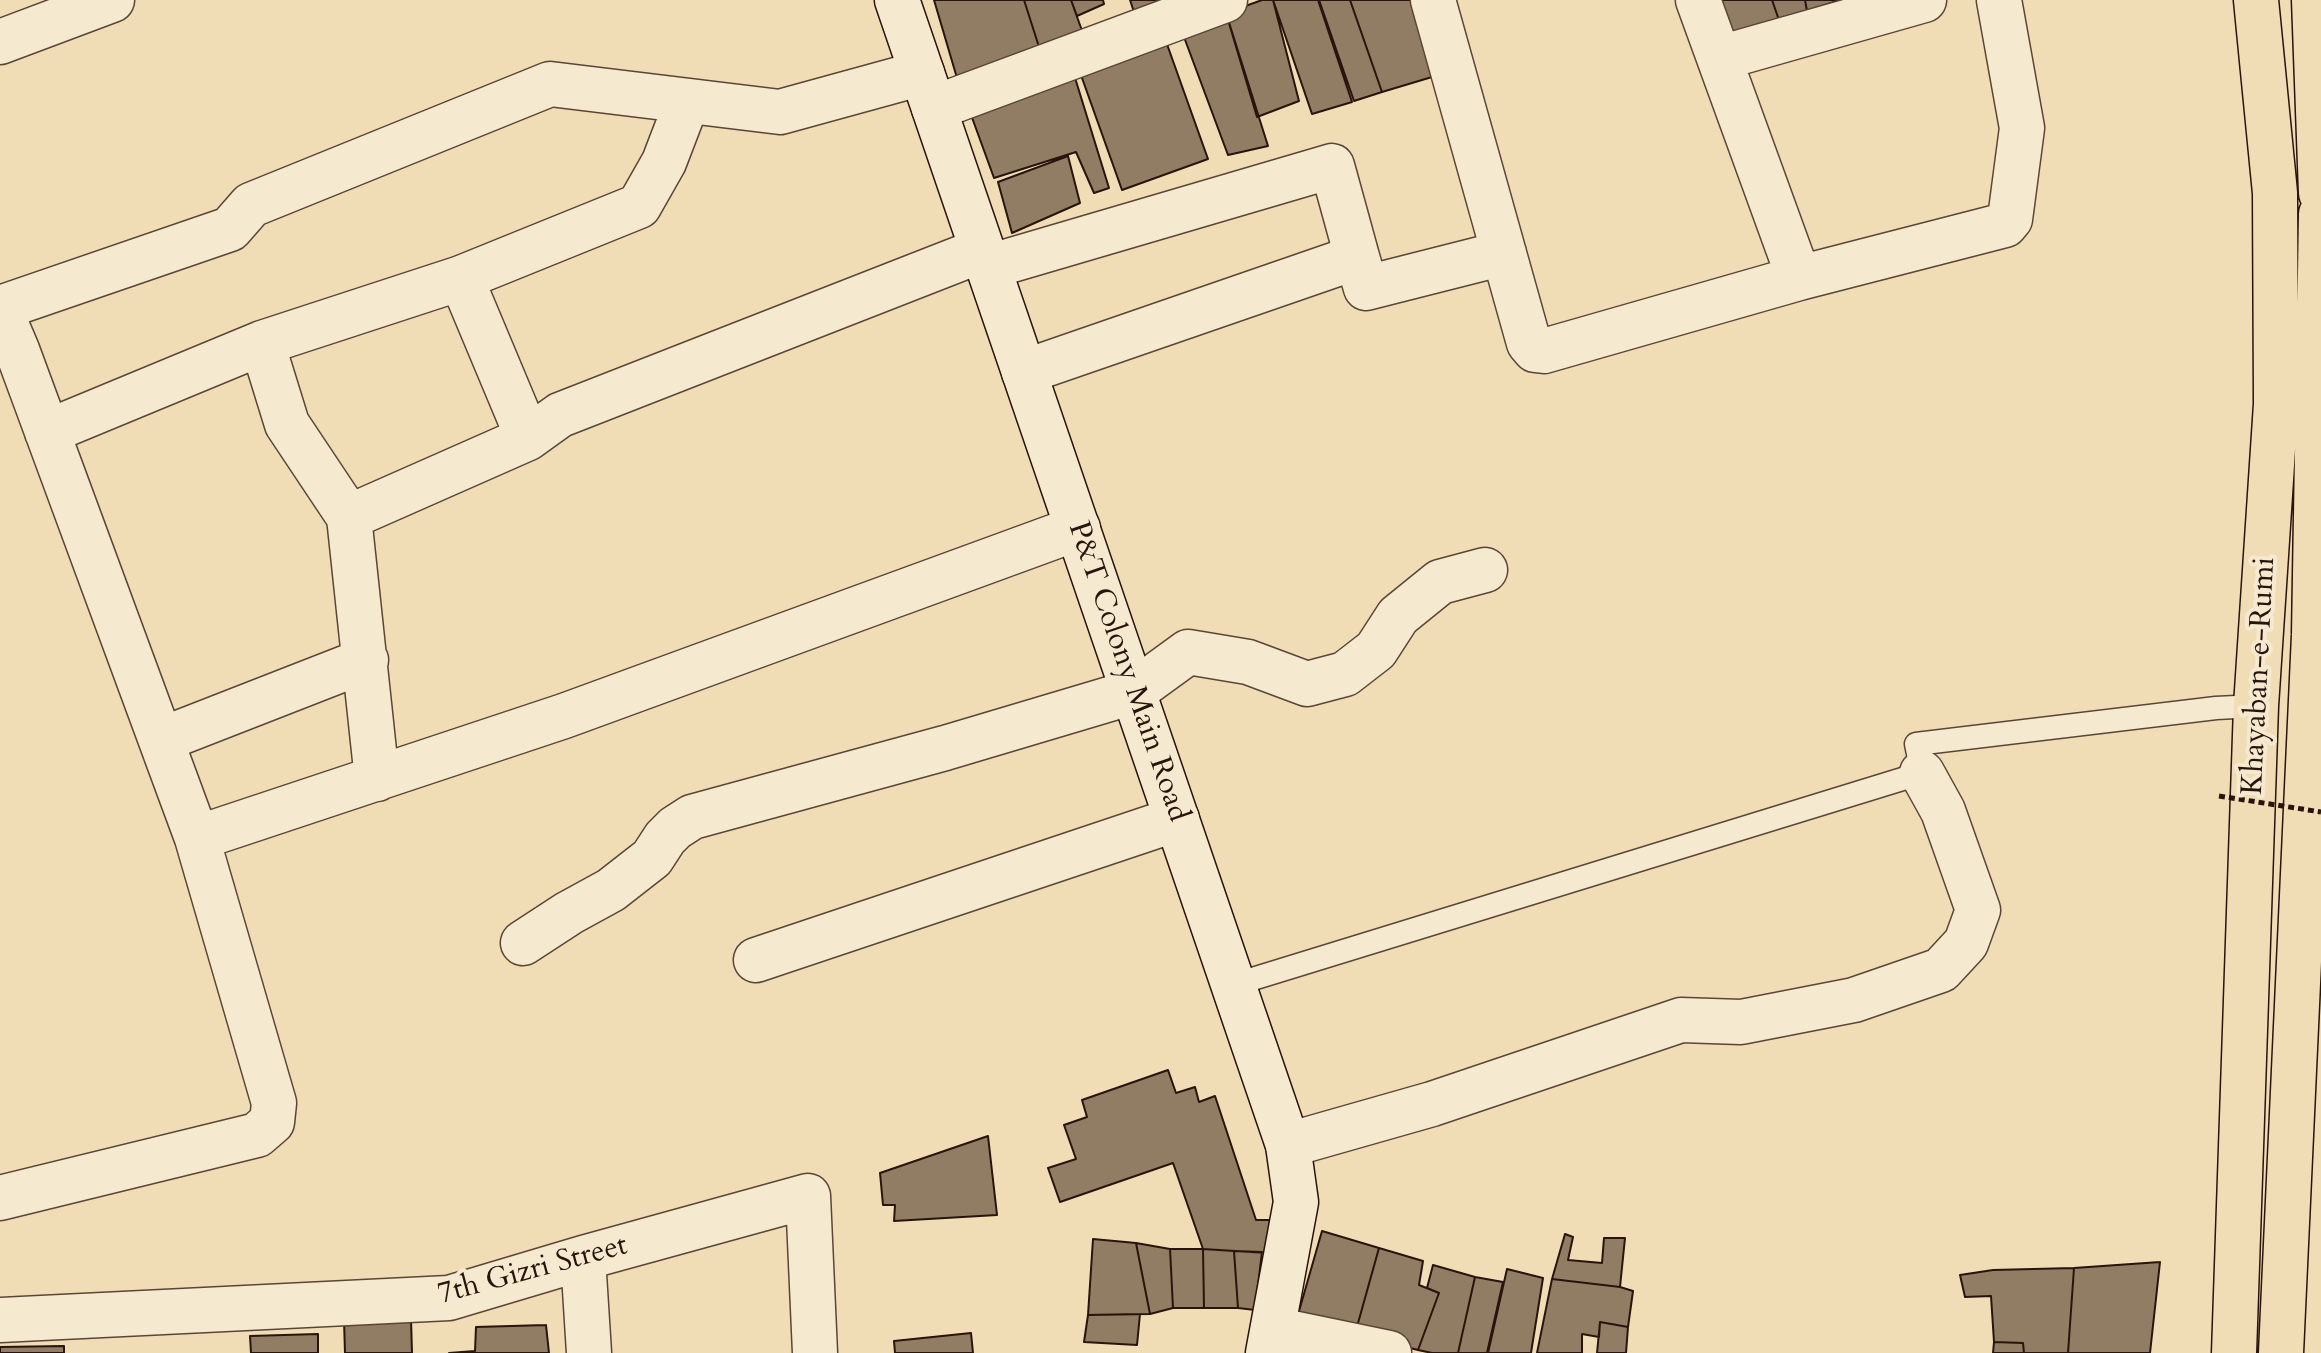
<!DOCTYPE html>
<style>
body{margin:0}
canvas{display:block;background:#f0ddb5}
</style>
<canvas width="2321" height="1353"></canvas>
<script>
const c = document.querySelector('canvas').getContext('2d');
c.lineJoin = 'round';
function fill(path, color) { c.fillStyle = color; c.fill(path, 'evenodd'); }
const toPath = rows => new Path2D(rows.map(r => 'M' + r).join(''));
function trace(path, color, width, dash) { c.strokeStyle = color; c.lineWidth = width; c.lineCap = dash ? 'butt' : 'round'; c.setLineDash(dash || []); c.stroke(path); }
function drawText(font, color, halo, rows, align = 'center') {
  c.font = font + ' Cardo,serif'; c.lineWidth = 8; c.setLineDash([]); c.textBaseline = 'middle'; c.strokeStyle = halo; c.fillStyle = color; for (const [text, x, y, turn = 0] of rows) {
    c.save(); c.translate(x, y); c.rotate((+turn || 0) * Math.PI / 180); c.textAlign = isNaN(turn) ? turn : align; if (halo) c.strokeText(text, 0, 0); c.fillText(text, 0, 0); c.restore();
  }
}
const building = toPath([
 [934,0,1024,0,1040,50,957,78,934,0],
 [1024,0,1071,0,1085,39,1040,50,1024,0],
 [1071,0,1103,0,1104,4,1077,16,1071,0],
 [1130,0,1205,0,1138,24,1130,0],
 [1262,0,1273,0,1299,101,1257,117,1226,13,1262,0],
 [1273,0,1318,0,1352,102,1312,114,1273,0],
 [1319,0,1350,0,1382,92,1354,101,1319,0],
 [1350,0,1415,0,1442,74,1382,92,1350,0],
 [1705,0,1772,0,1780,23,1721,46,1705,0],
 [1772,0,1805,0,1807,11,1780,23,1772,0],
 [1805,0,1840,0,1807,11,1805,0],
 [1226,13,1268,146,1228,155,1181,29,1226,13],
 [1163,33,1208,159,1122,190,1077,64,1163,33],
 [1072,68,1109,188,1094,193,1076,152,994,178,966,101,1072,68],
 [1068,156,1080,203,1012,233,998,182,1068,156],
 [1168,1070,1176,1093,1195,1087,1199,1102,1215,1096,1256,1220,1270,1220,1268,1253,1203,1249,1173,1163,1060,1202,1048,1168,1076,1159,1064,1125,1087,1117,1082,1100,1168,1070],
 [988,1136,997,1215,894,1221,895,1205,883,1205,880,1173,988,1136],
 [1322,1231,1379,1248,1353,1341,1295,1325,1322,1231],
 [1565,1234,1573,1237,1568,1260,1602,1263,1604,1238,1625,1238,1620,1287,1552,1279,1565,1234],
 [1093,1239,1136,1243,1150,1314,1088,1315,1093,1239],
 [1136,1243,1170,1249,1173,1308,1150,1314,1136,1243],
 [1379,1248,1423,1261,1419,1285,1439,1293,1418,1350,1355,1334,1379,1248],
 [1170,1249,1203,1249,1204,1308,1173,1308,1170,1249],
 [1203,1249,1234,1251,1238,1308,1204,1308,1203,1249],
 [1234,1251,1262,1252,1255,1310,1238,1308,1234,1251],
 [2160,1262,2150,1353,2068,1353,2074,1268,2160,1262],
 [1433,1265,1475,1277,1458,1353,1432,1353,1418,1350,1439,1293,1427,1288,1433,1265],
 [2074,1268,2068,1353,2024,1353,2023,1343,1994,1342,1991,1296,1965,1297,1960,1275,1993,1270,2074,1268],
 [1507,1269,1543,1278,1531,1353,1488,1353,1507,1269],
 [1475,1277,1503,1282,1487,1353,1458,1353,1475,1277],
 [1552,1279,1620,1287,1633,1291,1628,1327,1600,1322,1599,1337,1582,1334,1582,1353,1537,1353,1552,1279],
 [1140,1314,1137,1345,1084,1342,1088,1315,1140,1314],
 [411,1319,412,1353,345,1353,344,1320,411,1319],
 [1600,1322,1628,1327,1626,1353,1597,1353,1600,1322],
 [546,1325,549,1353,449,1353,475,1351,476,1327,546,1325],
 [971,1333,973,1353,895,1353,894,1341,971,1333],
 [318,1334,318,1353,251,1353,250,1336,318,1334],
 [1994,1342,2023,1343,2024,1353,1993,1353,1994,1342],
 [64,1346,64,1353,0,1353,0,1347,64,1346]
]);
const lane = toPath([
 [1233,985,1922,773,1916,744,2216,708,2256,706]
]);
const street = toPath([
 [1433,0,1529,343,1535,350,1544,351,1799,278,2005,225,2010,219,2022,128,1999,0],
 [1698,0,1799,278],
 [0,42,112,0],
 [1720,58,1924,0],
 [934,108,1225,0],
 [988,267,1332,166,1357,257],
 [461,278,528,438],
 [0,308,230,229,251,205,550,84,780,112,922,73],
 [0,310,17,350,197,838,274,1103,272,1122,257,1135,0,1198],
 [262,343,287,424,349,517,377,779],
 [1024,372,1357,257,1366,288,1504,253],
 [47,432,262,343,461,278,639,206,664,162,687,102],
 [349,517,528,438,560,415,982,250],
 [161,740,366,660],
 [197,838,564,716,1078,528],
 [523,943,569,913,611,890,652,858,665,838,675,828,692,817,945,748,1133,692,1188,652,1248,662,1307,684,1345,674,1376,650,1398,616,1440,582,1485,570],
 [756,960,1177,819],
 [1288,1145,1432,1104,1681,1020,1741,1022,1854,1000,1941,970,1966,943,1978,910,1943,811,1922,773],
 [583,1258,589,1353],
 [0,1320,449,1298,583,1258,808,1196,815,1353],
 [1273,1329,1389,1353]
]);
const secondary = toPath([
 [897,0,1288,1145,1296,1202,1268,1353]
]);
const primary = toPath([
 [2314,0,2321,193],
 [2234,1353,2256,706,2276,404,2275,193,2256,0],
 [2281,1353,2314,635,2321,214]
]);
const pathBridge = toPath([
 [2219,796,2321,812]
]);
const streetNames = [
 ["P&T Colony Main Road",1127,672,71],
 ["Khayaban-e-Rumi",2260,676,-87],
 ["7th Gizri Street",533,1271,-15]
];
fill(building, '#907d64');
trace(building, '#28140d', 2);
trace(lane, '#5a4637', 25);
trace(street, '#5a4637', 47);
trace(secondary, '#28140d', 47);
trace(primary, '#28140d', 47);
trace(lane, '#f5e9cf', 22);
trace(street, '#f5e9cf', 44);
trace(secondary, '#f5e9cf', 44);
trace(primary, '#f0ddb5', 44);
trace(pathBridge, '#28140d', 5, [6, 4]);
drawText('30px', '#28140d', '#f5e9cf', streetNames);
</script>
